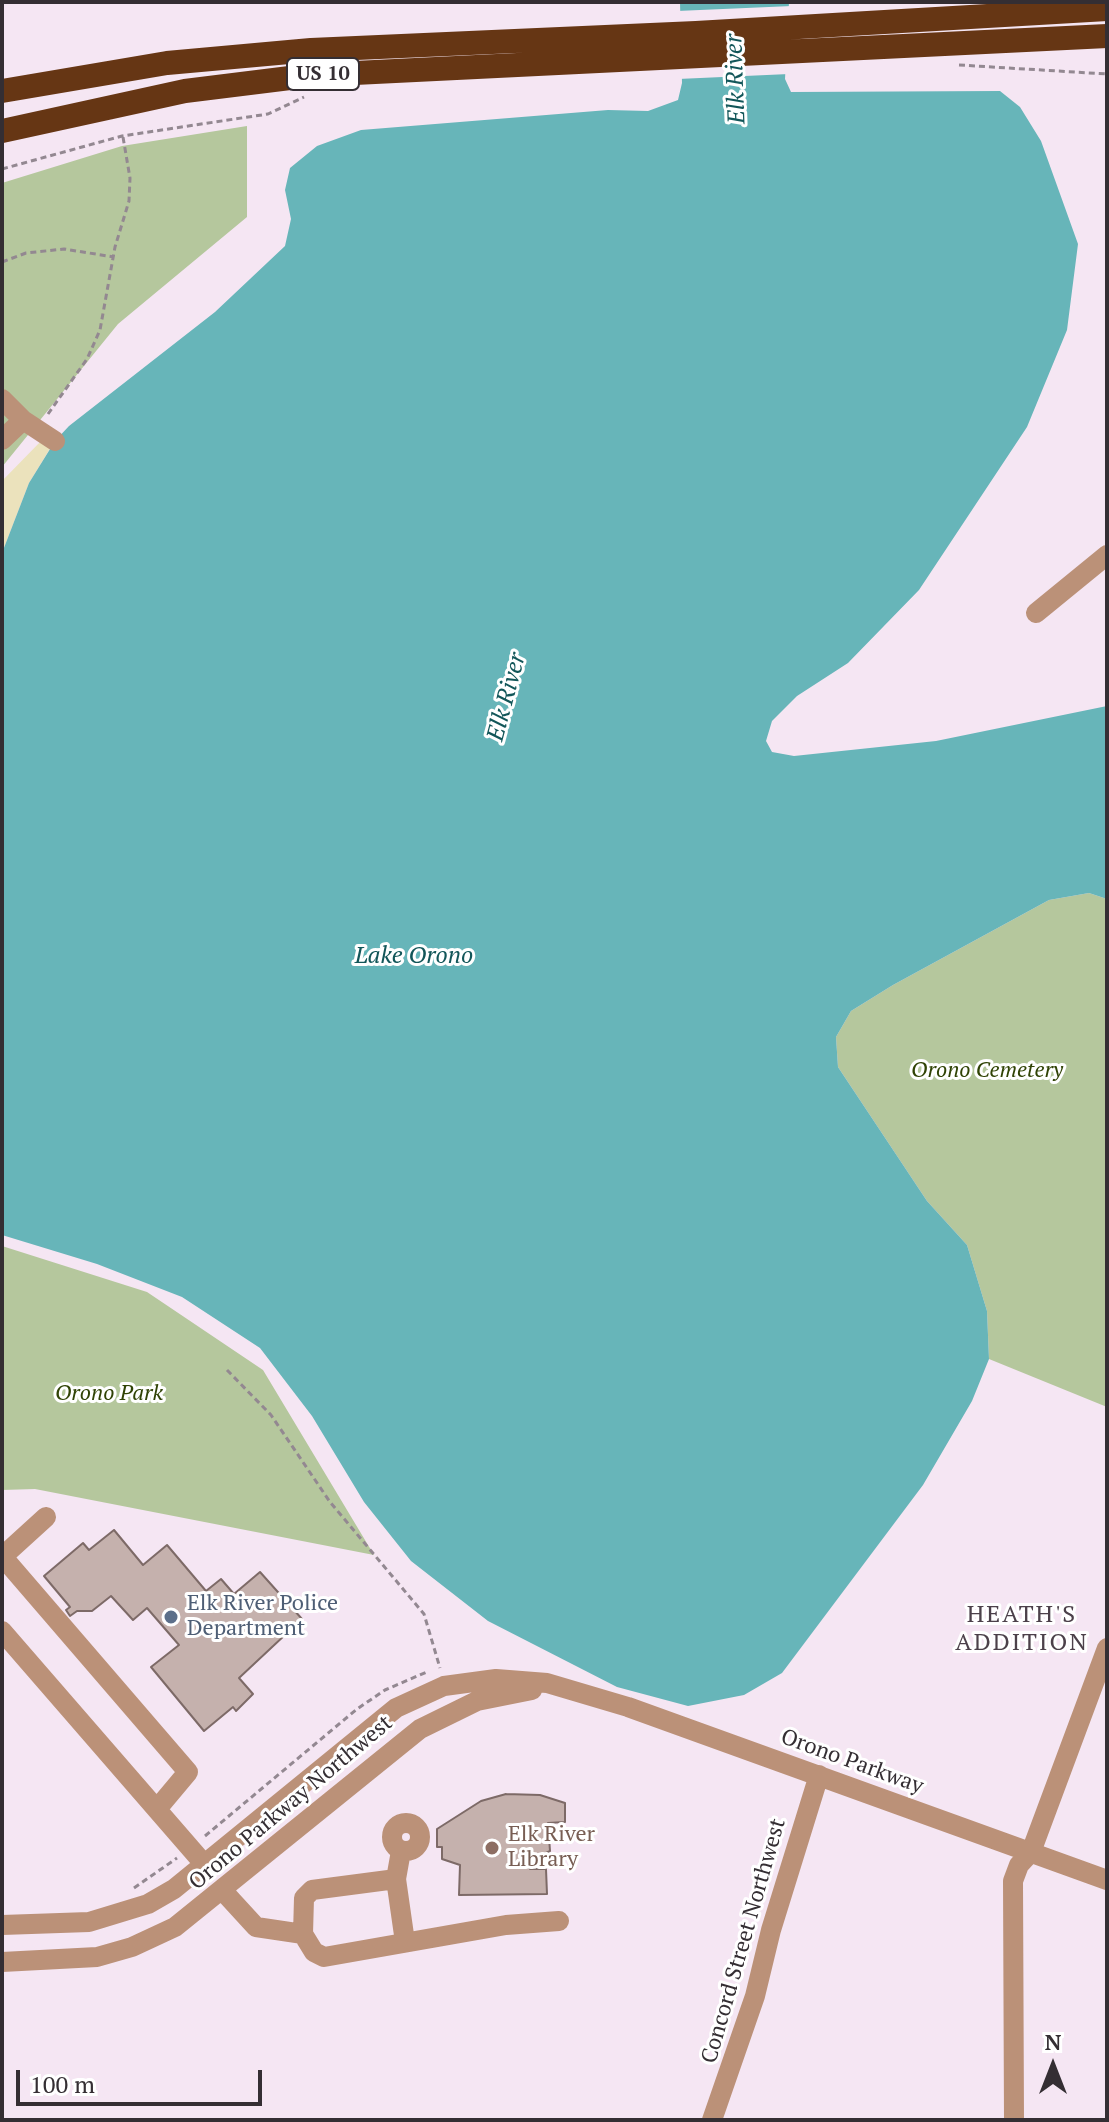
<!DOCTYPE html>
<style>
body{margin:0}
#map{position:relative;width:1109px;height:2122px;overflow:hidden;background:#f5e6f3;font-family:"PT Serif",serif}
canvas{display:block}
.frame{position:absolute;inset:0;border:4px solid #342e33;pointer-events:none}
.north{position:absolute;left:1013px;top:2026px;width:80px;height:80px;-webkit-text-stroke:6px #fff;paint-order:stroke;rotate:0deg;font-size:22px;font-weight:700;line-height:32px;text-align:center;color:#342e33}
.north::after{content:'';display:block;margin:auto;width:28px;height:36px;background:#342e33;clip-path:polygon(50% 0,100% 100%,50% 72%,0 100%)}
.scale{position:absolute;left:16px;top:2070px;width:246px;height:36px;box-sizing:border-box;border:4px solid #342e33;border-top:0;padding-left:10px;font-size:24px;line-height:28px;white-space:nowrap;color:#342e33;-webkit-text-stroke:6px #fff;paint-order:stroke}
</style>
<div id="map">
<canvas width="1109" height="2122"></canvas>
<div class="frame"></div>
<div class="north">N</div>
<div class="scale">100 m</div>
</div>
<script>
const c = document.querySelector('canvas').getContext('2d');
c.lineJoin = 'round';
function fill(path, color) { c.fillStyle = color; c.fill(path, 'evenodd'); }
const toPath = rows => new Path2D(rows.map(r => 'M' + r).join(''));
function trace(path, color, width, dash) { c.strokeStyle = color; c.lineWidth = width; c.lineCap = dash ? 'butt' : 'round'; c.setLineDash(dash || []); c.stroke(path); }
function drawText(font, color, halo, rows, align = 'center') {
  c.font = font + ' "PT Serif",serif'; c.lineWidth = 6; c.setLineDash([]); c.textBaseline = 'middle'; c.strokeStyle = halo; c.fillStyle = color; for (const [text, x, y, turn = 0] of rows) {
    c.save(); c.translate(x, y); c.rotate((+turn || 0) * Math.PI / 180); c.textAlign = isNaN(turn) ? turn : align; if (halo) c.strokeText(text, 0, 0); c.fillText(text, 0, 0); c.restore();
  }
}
const green = toPath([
 [247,126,247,217,118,324,2,467,2,183,122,146],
 [1089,893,1107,899,1107,1407,989,1359,987,1311,967,1245,927,1201,838,1067,836,1037,851,1011,893,985,1049,900],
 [2,1246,147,1292,263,1370,374,1555,35,1489,2,1490]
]);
const sand = toPath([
 [42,440,51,447,29,483,2,553,2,481]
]);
const water = toPath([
 [680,2,789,2,785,79,791,92,1000,91,1020,107,1041,141,1078,244,1067,330,1027,427,919,590,848,663,797,696,772,721,766,741,772,752,794,756,936,741,1107,706,1107,899,1089,893,1049,900,893,985,851,1011,836,1037,838,1067,927,1201,967,1245,987,1311,989,1359,972,1401,923,1485,782,1673,744,1695,688,1706,617,1687,488,1621,411,1561,364,1502,312,1416,260,1348,182,1297,97,1264,2,1235,2,553,29,483,55,441,69,426,215,312,285,246,291,219,285,190,290,168,317,146,361,130,608,110,648,111,678,100,682,83]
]);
const pier = toPath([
 [792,6,789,74,678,79,677,11]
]);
const building = toPath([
 [114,1530,143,1565,167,1545,206,1591,221,1579,234,1594,260,1572,302,1619,239,1678,253,1694,236,1711,233,1707,204,1731,151,1667,179,1645,147,1608,133,1620,111,1596,92,1611,77,1611,70,1616,66,1610,70,1607,44,1576,83,1543,89,1550,114,1530],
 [506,1794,540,1795,565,1803,565,1822,548,1823,550,1851,530,1861,530,1869,546,1869,547,1894,459,1895,460,1865,442,1859,442,1847,437,1847,437,1829,481,1801,506,1794]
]);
const path = toPath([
 [959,65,1107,74],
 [2,169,122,136,268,114,304,97],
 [2,262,26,253,64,249,114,257],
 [48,414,87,359,100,330,115,247,129,201,130,178,123,137],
 [227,1370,271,1415,330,1502,424,1614,440,1668],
 [205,1836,357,1709,385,1690,429,1671],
 [134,1888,177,1858]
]);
const minor = toPath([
 [2,399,23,420,2,440],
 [23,420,55,441],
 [1036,613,1107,555],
 [2,1556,188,1772,157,1809],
 [2,1557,46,1517],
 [2,1631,205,1865],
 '392 1837a14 14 0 1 1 28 0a14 14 0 1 1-28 0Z',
 [401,1851,396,1879,405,1942],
 [396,1879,312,1890,304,1898,303,1934,314,1952,324,1957,506,1925,559,1921],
 [223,1891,256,1927,303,1934],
 [2,1925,89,1922,148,1904,174,1889,396,1708,444,1686,496,1679,547,1683,628,1707,1107,1880],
 [2,1962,97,1957,132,1947,175,1927,420,1729,477,1701,532,1690],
 [712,2120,755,1996,771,1930,819,1775],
 [1014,2120,1013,1881,1019,1865,1031,1852,1107,1648]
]);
const highway = toPath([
 [2,91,167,63,311,50,696,33,1107,9],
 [2,131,185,91,314,75,1107,36]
]);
const markers = [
 [171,1617,8,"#5c6f8a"],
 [492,1848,8,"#8d6e63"]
];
const shields = [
 [323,74,72]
];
const shieldNames = [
 ["US 10",323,74]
];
const parkNames = [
 ["Orono Cemetery",987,1071],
 ["Orono Park",109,1394]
];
const serviceNames = [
 ["Elk River Police",187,1604],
 ["Department",187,1629]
];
const streetNames = [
 ["Orono Parkway",852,1762,20],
 ["Orono Parkway Northwest",291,1803,-40],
 ["Concord Street Northwest",744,1941,-74]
];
const educationNames = [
 ["Elk River",508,1835],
 ["Library",508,1860]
];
const waterNames = [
 ["Elk River",736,79,-92],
 ["Elk River",507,697,-75],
 ["Lake Orono",414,956]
];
const neighbourhoodNames = [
 ["HEATH'S",1022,1615],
 ["ADDITION",1022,1643]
];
fill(green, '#b5c79d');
fill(sand, '#ebe2bc');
fill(water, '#67b5b9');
fill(pier, '#f5e6f3');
fill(building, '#c5b1ad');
trace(building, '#7d6a67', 2);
trace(path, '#938891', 3, [6, 4]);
trace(minor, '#bb9178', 20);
trace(highway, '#663614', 24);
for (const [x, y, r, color] of markers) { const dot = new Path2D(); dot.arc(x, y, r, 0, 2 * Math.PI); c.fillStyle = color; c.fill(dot); trace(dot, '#fff', 3); }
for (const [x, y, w] of shields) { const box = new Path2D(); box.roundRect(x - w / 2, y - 16, w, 32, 6); c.fillStyle = '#fff'; c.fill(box); trace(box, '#342e33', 2); }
drawText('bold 20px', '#342e33', null, shieldNames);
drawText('italic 22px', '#304305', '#fff', parkNames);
drawText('22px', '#4e5e75', '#fff', serviceNames, 'left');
drawText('22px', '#342e33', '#fff', streetNames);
drawText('22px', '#785e54', '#fff', educationNames, 'left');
drawText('italic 24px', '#125659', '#fff', waterNames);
c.letterSpacing = '2px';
drawText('24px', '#4c404a', '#fff', neighbourhoodNames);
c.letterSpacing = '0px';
</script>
